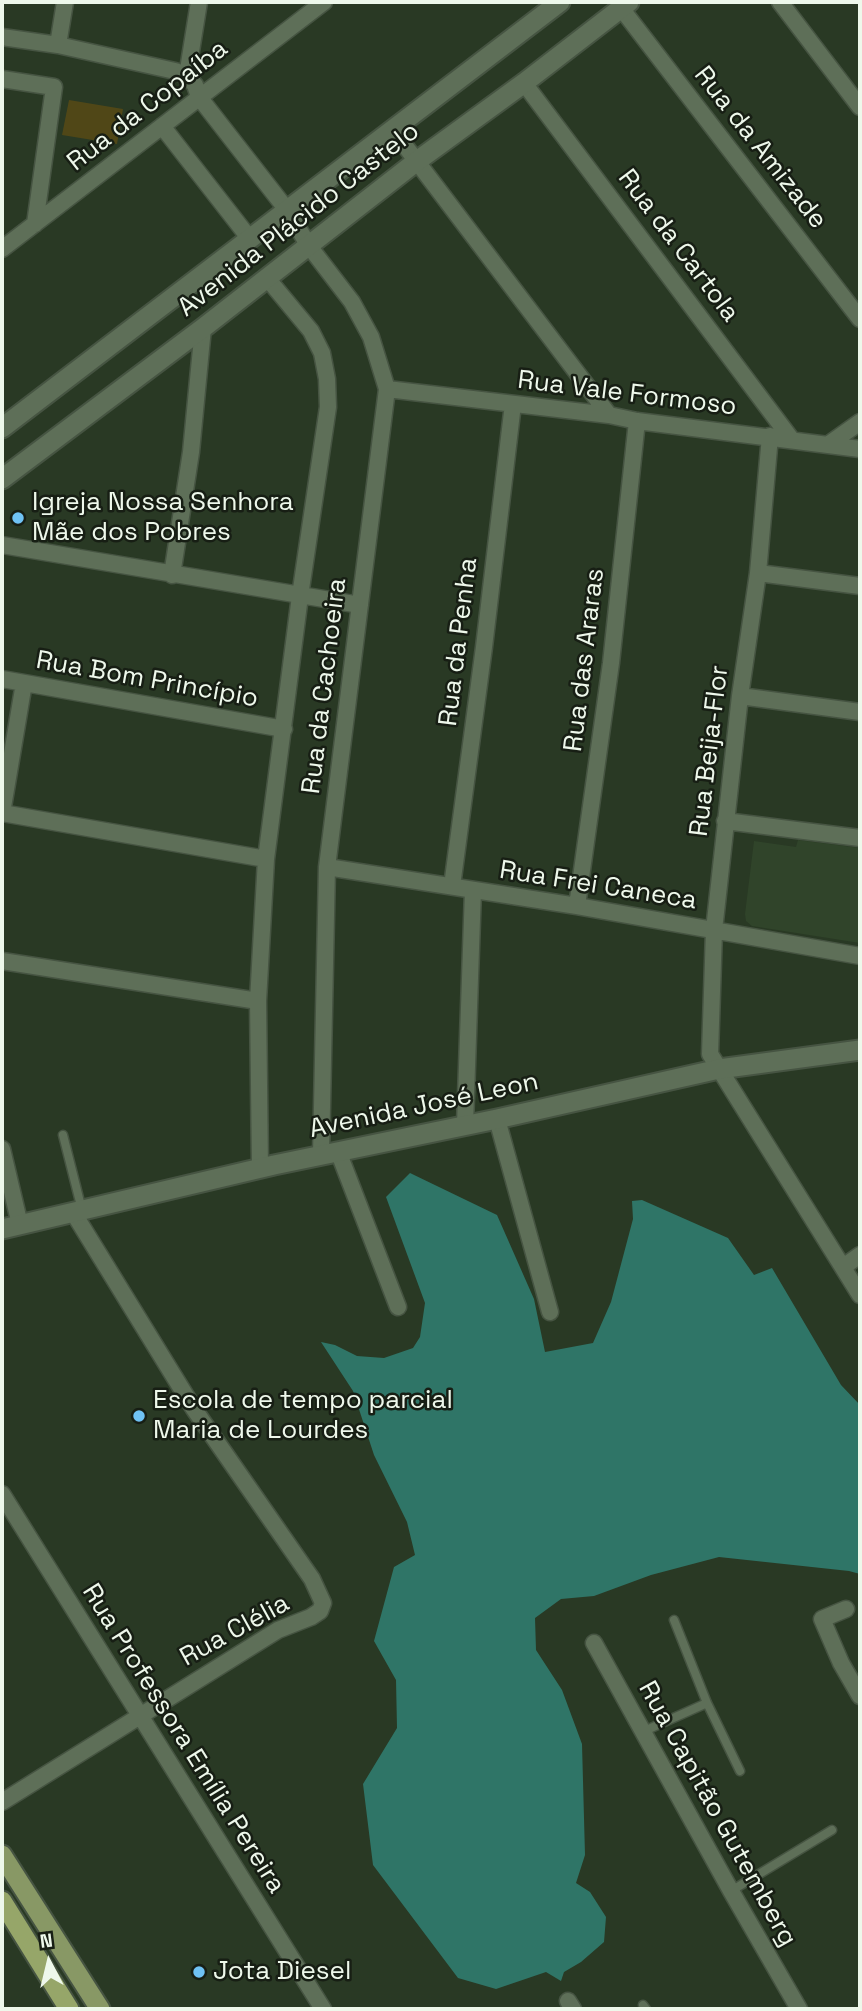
<!DOCTYPE html>
<meta charset="utf-8">
<style>
body{margin:0}
#map{position:relative;width:862px;height:2011px;overflow:hidden;background:#293924;font-family:"Space Grotesk",sans-serif}
canvas{display:block}
.frame{position:absolute;inset:0;border:4px solid #eef8eb;pointer-events:none}
.north{position:absolute;left:14px;top:1927px;width:70px;height:70px;-webkit-text-stroke:5px #171e14;paint-order:stroke;rotate:353deg;font-size:19px;font-weight:700;line-height:28px;text-align:center;color:#eef8eb}
.north::after{content:'';display:block;margin:auto;width:24px;height:32px;background:#eef8eb;clip-path:polygon(50% 0,100% 100%,50% 72%,0 100%)}
</style>
<div id="map">
<canvas width="862" height="2011"></canvas>
<div class="frame"></div>
<div class="north">N</div>
</div>
<script>
const c = document.querySelector('canvas').getContext('2d');
c.lineJoin = 'round';
function fill(path, color) { c.fillStyle = color; c.fill(path, 'evenodd'); }
const toPath = rows => new Path2D(rows.map(r => 'M' + r).join(''));
function trace(path, color, width, dash) { c.strokeStyle = color; c.lineWidth = width; c.lineCap = dash ? 'butt' : 'round'; c.setLineDash(dash || []); c.stroke(path); }
function drawText(font, color, halo, rows, align = 'center') {
  c.font = font + ' "Space Grotesk",sans-serif'; c.lineWidth = 5; c.setLineDash([]); c.textBaseline = 'middle'; c.strokeStyle = halo; c.fillStyle = color; for (const [text, x, y, turn = 0] of rows) {
    c.save(); c.translate(x, y); c.rotate((+turn || 0) * Math.PI / 180); c.textAlign = isNaN(turn) ? turn : align; if (halo) c.strokeText(text, 0, 0); c.fillText(text, 0, 0); c.restore();
  }
}
const built = toPath([
 [798,840,860,848,860,943,752,926,746,921,745,914,754,841,796,847]
]);
const green = toPath([
 [69,100,123,109,117,144,62,135]
]);
const water = toPath([
 [410,1173,497,1215,534,1299,545,1352,593,1343,611,1302,633,1219,632,1201,642,1200,728,1238,754,1275,772,1268,841,1385,860,1405,860,1574,849,1571,719,1557,651,1575,594,1596,561,1599,535,1618,536,1650,562,1690,582,1744,585,1855,576,1883,590,1892,606,1917,604,1942,581,1962,564,1972,561,1981,546,1972,496,1989,458,1978,373,1865,363,1784,397,1728,396,1680,374,1641,394,1567,415,1555,407,1522,374,1455,353,1391,321,1342,335,1345,357,1356,384,1358,413,1348,420,1337,425,1303,386,1197]
]);
const service = toPath([
 [63,1135,82,1210],
 [674,1620,707,1703,740,1771],
 [642,1732,707,1703],
 [731,1891,832,1830],
 [643,2005,646,2009]
]);
const minor = toPath([
 [780,2,860,107],
 [621,8,860,319],
 [2,37,58,45,175,71,187,76,195,85,199,97,287,210,309,246,352,302,371,337,387,389,327,867,321,1155],
 [58,45,65,2],
 [187,76,199,2],
 [2,79,54,87,35,224],
 [524,83,792,440],
 [162,126,250,239],
 [393,130,609,415],
 [2,249,324,2],
 [387,389,609,415,637,421,860,449],
 [770,436,758,573,740,696,714,930,710,1054,860,1295],
 [829,444,860,422],
 [2,545,360,605],
 [758,573,860,586],
 [172,575,191,452,203,328],
 [2,679,284,729],
 [24,683,2,813,266,859],
 [740,696,860,712],
 [725,821,860,838],
 [327,867,577,906,860,956],
 [452,886,484,647,513,404],
 [577,906,611,663,637,421],
 [2,961,258,1001],
 [497,1119,550,1312],
 [465,1125,473,890],
 [2,1149,20,1225],
 [338,1151,398,1307],
 [260,1168,258,1001,266,859,300,596,328,407,327,379,322,353,311,331,267,278],
 [843,1267,860,1255],
 [2,1494,323,2009],
 [846,1609,822,1619,841,1663,860,1696],
 [594,1643,731,1891,799,2009],
 [2,1802,278,1630,311,1617,320,1611,323,1603,312,1579,194,1409,73,1212],
 [568,2001,573,2009]
]);
const tertiary = toPath([
 [2,428,560,2],
 [2,479,203,328,417,161,524,83,629,2]
]);
const secondary = toPath([
 [2,1229,274,1165,497,1119,719,1069,860,1050]
]);
const primary = toPath([
 [2,1855,100,2009]
]);
const trunk = toPath([
 [2,1901,69,2009]
]);
const markers = [
 [18,518,7,"#6fc2f4"],
 [139,1416,7,"#6fc2f4"],
 [199,1972,7,"#6fc2f4"]
];
const streetNames = [
 ["Rua da Copaíba",148,106,-38],
 ["Rua da Amizade",760,148,52],
 ["Avenida Plácido Castelo",299,220,-38],
 ["Rua da Cartola",678,246,53],
 ["Rua Vale Formoso",627,394,7],
 ["Rua da Penha",459,642,-83],
 ["Rua das Araras",585,660,-83],
 ["Rua Bom Princípio",147,680,10],
 ["Rua da Cachoeira",325,686,-83],
 ["Rua Beija-Flor",710,751,-83],
 ["Rua Frei Caneca",598,886,9],
 ["Avenida José Leon",424,1106,-12],
 ["Rua Clélia",235,1631,-29],
 ["Rua Professora Emília Pereira",183,1739,58],
 ["Rua Capitão Gutemberg",717,1814,61]
];
const poiNames = [
 ["Igreja Nossa Senhora",32,503],
 ["Mãe dos Pobres",32,533],
 ["Escola de tempo parcial",153,1401],
 ["Maria de Lourdes",153,1431],
 ["Jota Diesel",213,1972]
];
fill(built, '#30442a');
fill(green, '#504717');
fill(water, '#2f7567');
trace(service, '#465442', 11);
trace(minor, '#465442', 19);
trace(tertiary, '#465442', 23);
trace(secondary, '#465442', 23);
trace(primary, '#465442', 23);
trace(trunk, '#465442', 23);
trace(service, '#5e6f58', 8);
trace(minor, '#5e6f58', 16);
trace(tertiary, '#5e6f58', 19);
trace(secondary, '#5e6f58', 19);
trace(primary, '#889865', 19);
trace(trunk, '#96a669', 19);
for (const [x, y, r, color] of markers) { const dot = new Path2D(); dot.arc(x, y, r, 0, 2 * Math.PI); c.fillStyle = color; c.fill(dot); trace(dot, '#171e14', 2.5); }
drawText('26px', '#eef8eb', '#171e14', streetNames);
drawText('26px', '#eef8eb', '#171e14', poiNames, 'left');
</script>
